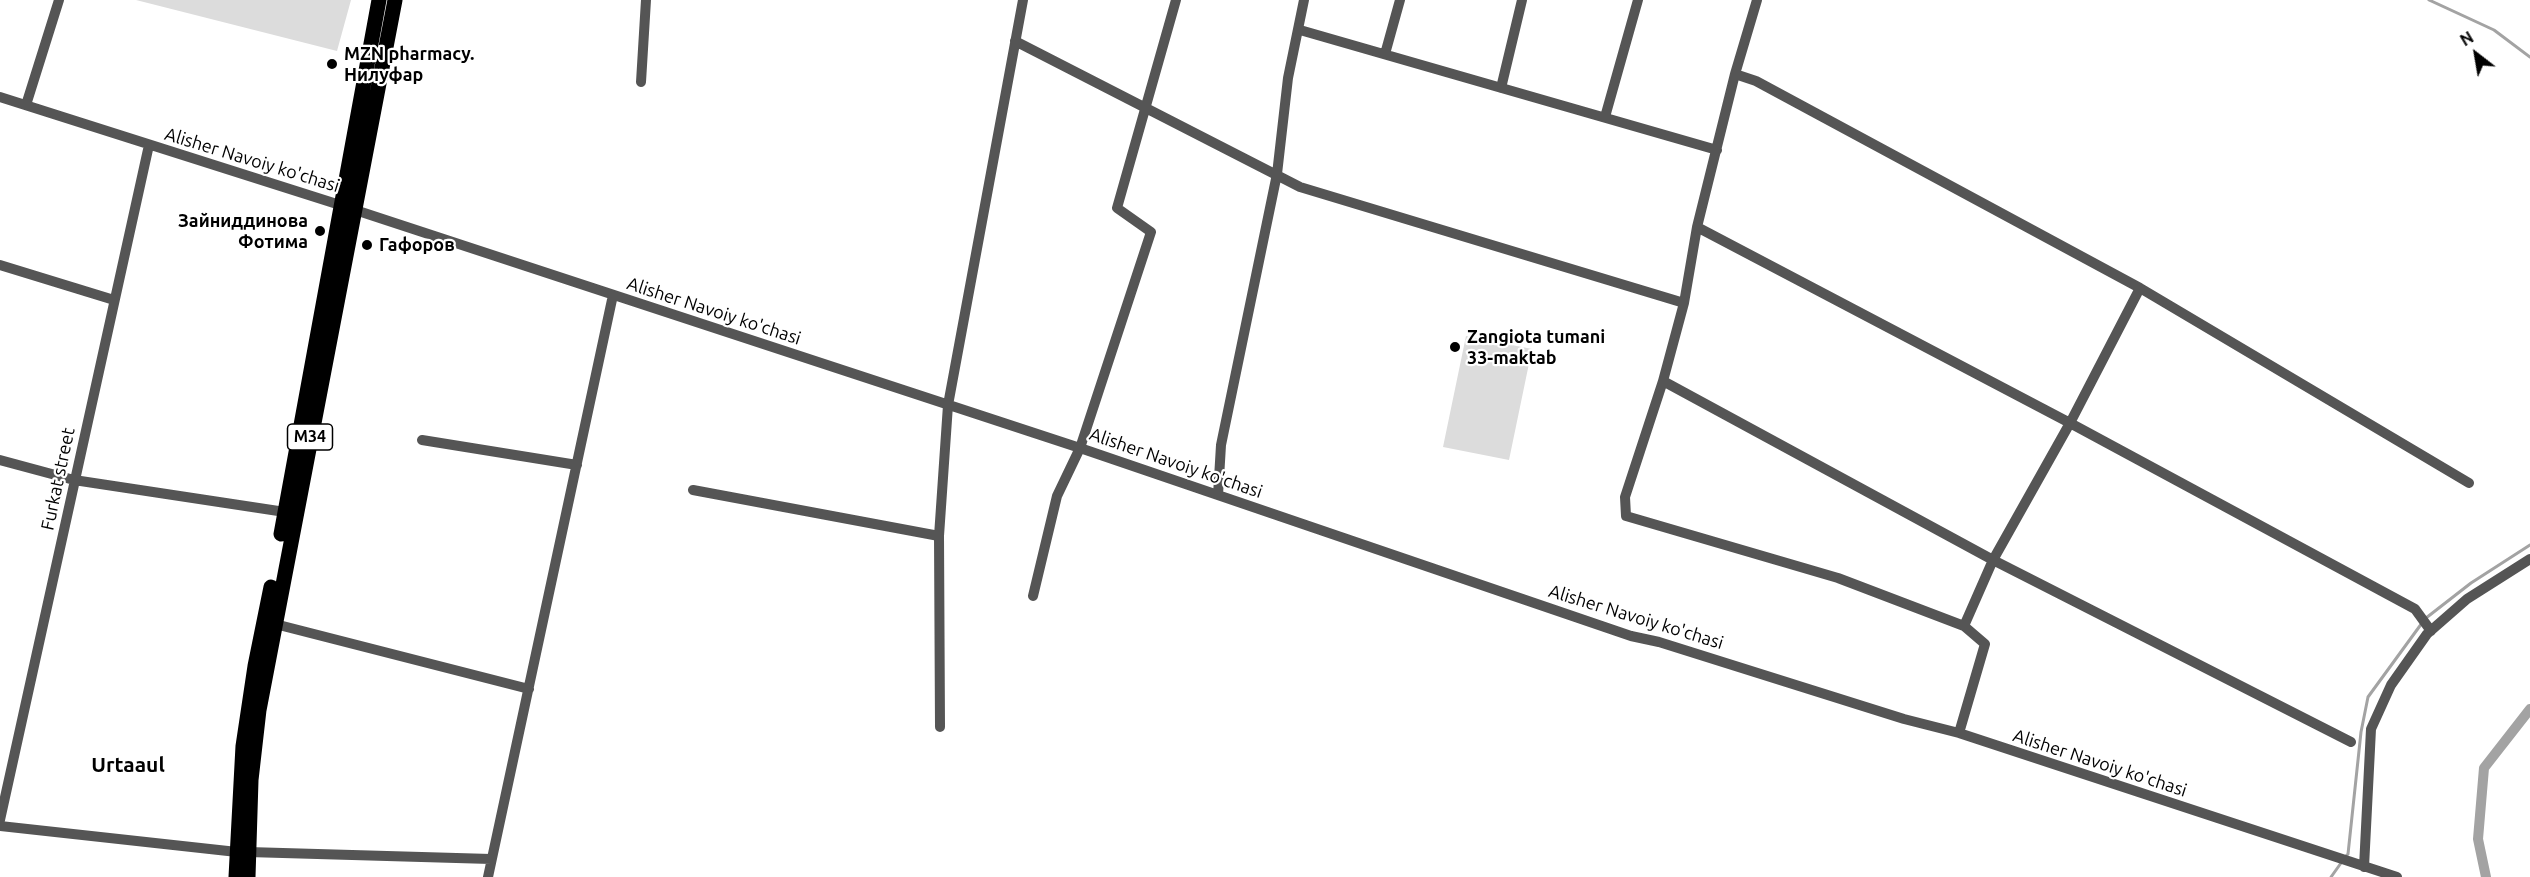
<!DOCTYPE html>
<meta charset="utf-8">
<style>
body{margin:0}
#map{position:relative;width:2530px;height:877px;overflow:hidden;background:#fff;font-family:Ubuntu,sans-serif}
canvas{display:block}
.north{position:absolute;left:2446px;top:24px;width:60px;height:60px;-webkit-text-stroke:4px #fff;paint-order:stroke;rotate:329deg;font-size:16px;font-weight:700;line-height:24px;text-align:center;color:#000}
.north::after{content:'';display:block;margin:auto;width:21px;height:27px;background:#000;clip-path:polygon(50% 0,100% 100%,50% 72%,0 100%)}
</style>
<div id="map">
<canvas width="2530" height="877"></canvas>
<div class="north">N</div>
</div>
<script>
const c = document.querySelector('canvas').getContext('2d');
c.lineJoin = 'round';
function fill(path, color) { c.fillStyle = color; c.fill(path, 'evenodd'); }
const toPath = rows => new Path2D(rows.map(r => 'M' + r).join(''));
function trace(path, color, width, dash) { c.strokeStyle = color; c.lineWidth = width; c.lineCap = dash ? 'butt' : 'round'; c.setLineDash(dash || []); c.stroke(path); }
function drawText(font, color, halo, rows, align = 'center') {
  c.font = font + ' Ubuntu,sans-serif'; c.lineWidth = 4.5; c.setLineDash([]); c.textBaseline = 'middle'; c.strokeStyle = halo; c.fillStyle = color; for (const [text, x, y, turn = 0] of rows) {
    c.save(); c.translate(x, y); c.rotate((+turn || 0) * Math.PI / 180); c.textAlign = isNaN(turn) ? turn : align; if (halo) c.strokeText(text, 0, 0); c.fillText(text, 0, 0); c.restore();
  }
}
const green = toPath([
 [136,0,351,0,337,51],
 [1466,336,1532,349,1509,460,1443,447]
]);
const stream = toPath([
 [2429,0,2494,30,2530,57],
 [2426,618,2471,583,2530,545],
 [2345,857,2348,854,2361,732,2368,697,2422,623],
 [2331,877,2341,863]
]);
const canal = toPath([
 [2486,877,2478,839,2484,768,2530,709]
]);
const minor = toPath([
 [1757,0,1735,74,1697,227,1684,303,1663,381,1625,497,1626,516,1838,578,1964,626,1985,644,1959,733],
 [1300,30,1717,150],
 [1015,41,1300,187,1684,303],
 [1385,54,1400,0],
 [1735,74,1756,81,2140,288,2469,483],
 [641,82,646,0],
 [1501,88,1522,0],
 [0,97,340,205,1080,448,1631,636,1659,642,1904,719,1959,733,2397,877],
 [26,105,59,0],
 [1605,117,1638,0],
 [1697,227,2070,423,2415,609,2431,631],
 [0,265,114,300],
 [1663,381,1993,560,2351,742],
 [422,440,577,465],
 [0,460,74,480,285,512],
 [693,490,939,536],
 [1218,495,1221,445,1277,174,1288,78,1304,0],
 [1033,596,1057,496,1080,448,1151,232,1117,208,1176,0],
 [275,624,529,689],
 [1964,626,1993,560,2070,423,2140,288],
 [940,727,939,536,948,405,1023,0],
 [0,820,149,145],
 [0,826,237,852],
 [248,852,491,859],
 [2364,867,2371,729,2391,685,2427,634,2467,599,2530,559],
 [488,877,613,295]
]);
const primary = toPath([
 [281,534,379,0],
 [236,877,243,746,255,666,271,587],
 [248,877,251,780,259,710,395,0]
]);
const markers = [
 [332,64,6,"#000"],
 [320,231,6,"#000"],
 [367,245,6,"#000"],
 [1455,347,6,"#000"]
];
const shields = [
 [310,437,45]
];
const shieldNames = [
 ["M34",310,437]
];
const poiNames = [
 ["MZN pharmacy.",344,54],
 ["Нилуфар",344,75],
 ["Зайниддинова",308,221,"right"],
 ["Фотима",308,242,"right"],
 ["Гафоров",379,245],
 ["Zangiota tumani",1467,337],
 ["33-maktab",1467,358]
];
const streetNames = [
 ["Alisher Navoiy ko'chasi",252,160,17],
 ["Alisher Navoiy ko'chasi",714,311,18],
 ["Alisher Navoiy ko'chasi",1176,463,19],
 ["Furkat street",58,479,-78],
 ["Alisher Navoiy ko'chasi",1636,617,17],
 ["Alisher Navoiy ko'chasi",2100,763,18]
];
const quarterNames = [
 ["Urtaaul",128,765]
];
fill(green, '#dcdcdc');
trace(stream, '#a3a3a3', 3);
trace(canal, '#a3a3a3', 10);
trace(minor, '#555', 10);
trace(primary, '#000', 15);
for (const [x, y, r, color] of markers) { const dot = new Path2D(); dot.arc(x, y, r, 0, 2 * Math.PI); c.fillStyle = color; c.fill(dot); trace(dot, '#fff', 2); }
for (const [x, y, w] of shields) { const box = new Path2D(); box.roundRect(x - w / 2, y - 13, w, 26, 4.5); c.fillStyle = '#fff'; c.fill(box); trace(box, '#000', 1.5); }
drawText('bold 16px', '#000', null, shieldNames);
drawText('bold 18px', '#000', '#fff', poiNames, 'left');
drawText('18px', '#000', '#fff', streetNames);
drawText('bold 21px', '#000', '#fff', quarterNames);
</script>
